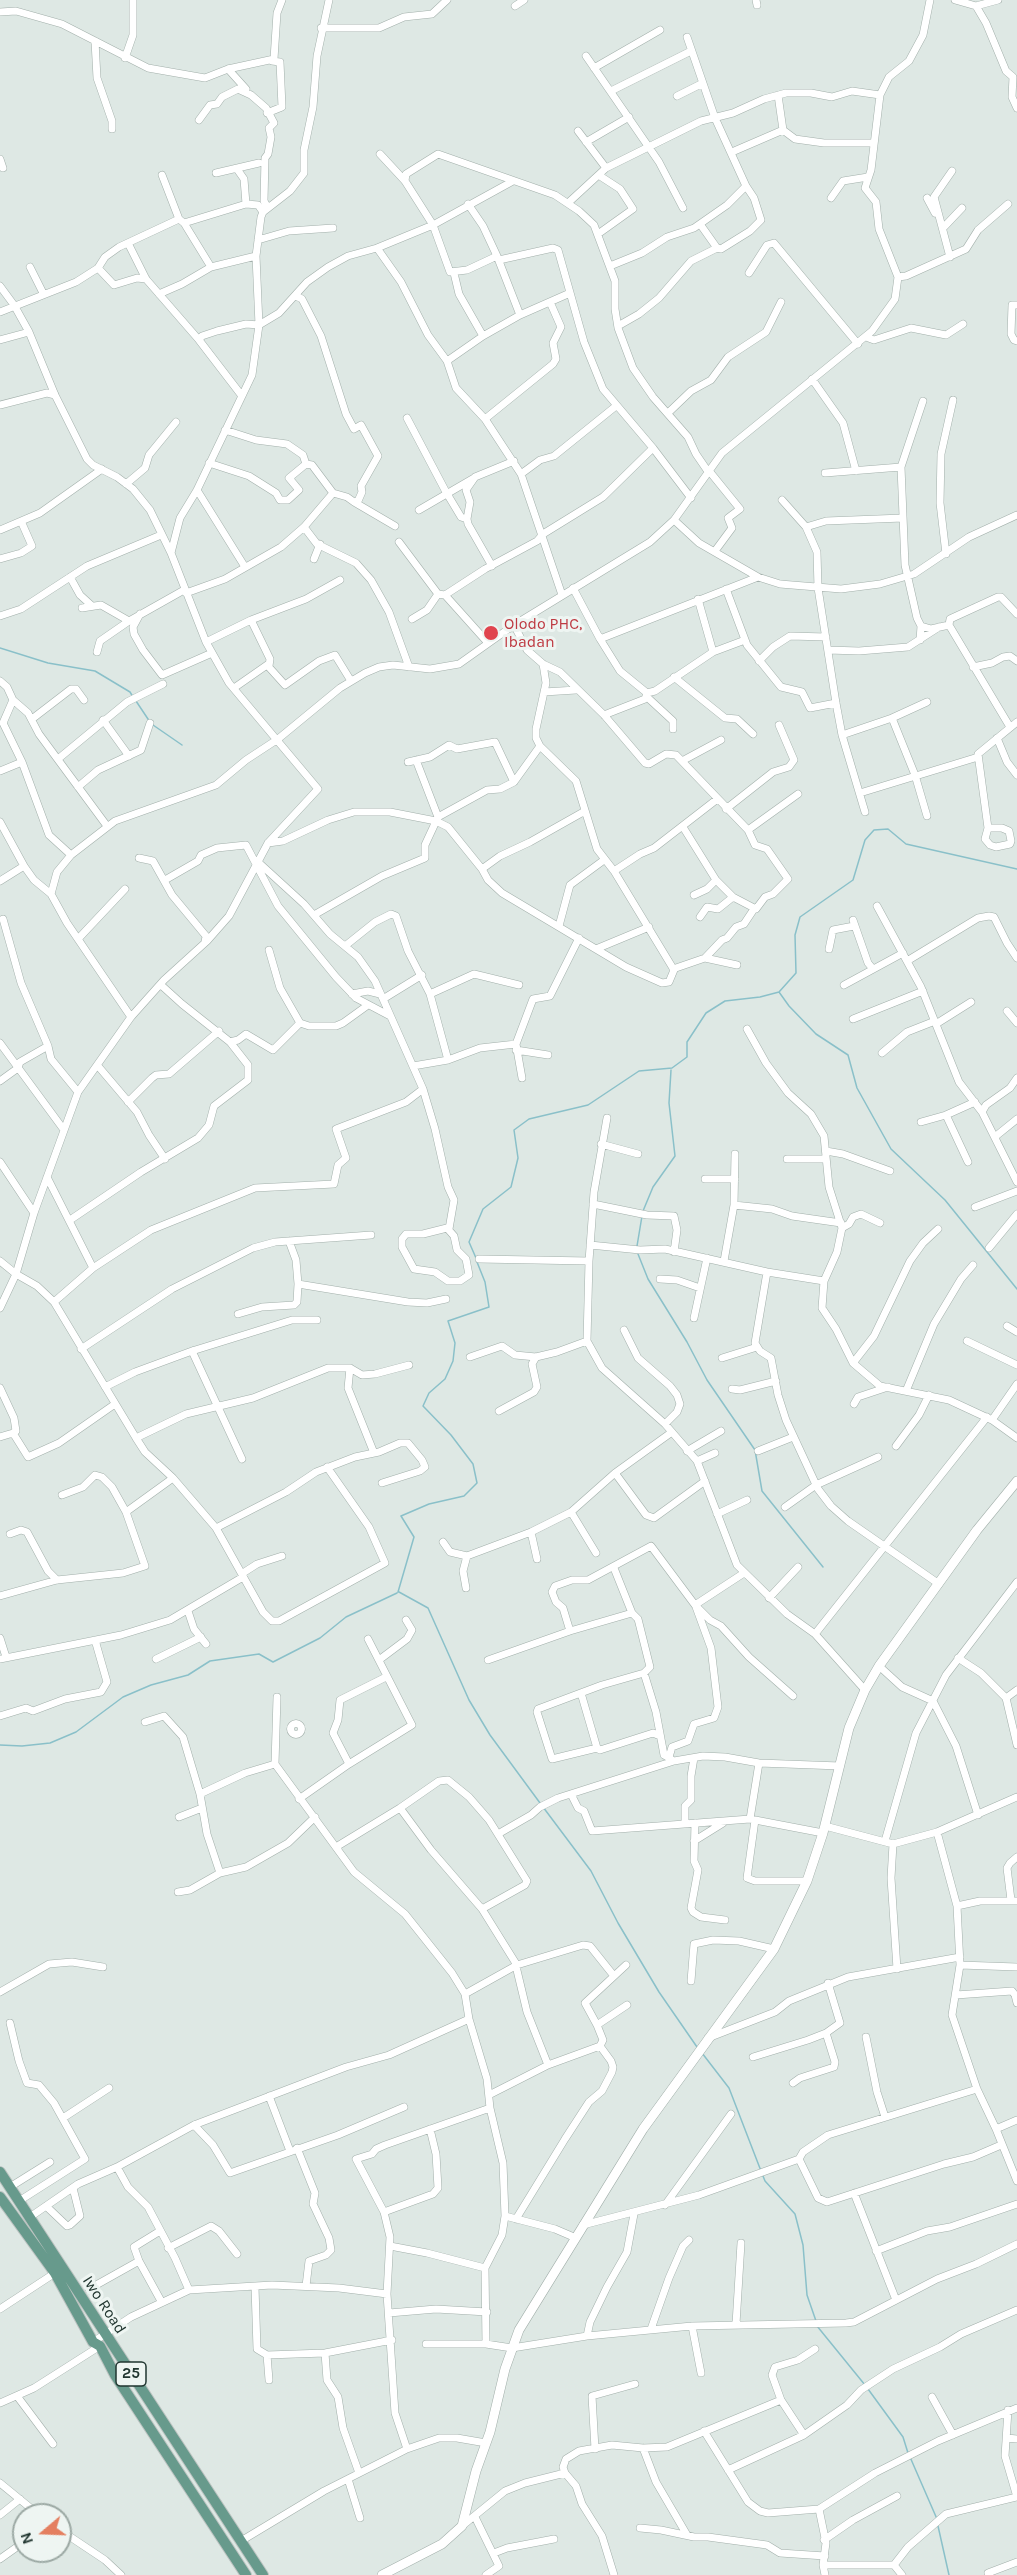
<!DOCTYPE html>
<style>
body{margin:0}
#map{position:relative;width:1017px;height:2575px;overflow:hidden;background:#dee8e4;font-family:Karla,sans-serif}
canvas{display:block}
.north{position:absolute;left:12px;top:2503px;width:60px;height:60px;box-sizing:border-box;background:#eef5f2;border:2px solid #9ca9a4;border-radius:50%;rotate:251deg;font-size:16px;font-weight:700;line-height:24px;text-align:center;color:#213630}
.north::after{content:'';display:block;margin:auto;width:21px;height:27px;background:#e47f60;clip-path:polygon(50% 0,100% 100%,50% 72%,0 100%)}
</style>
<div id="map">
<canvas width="1017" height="2575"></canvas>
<div class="north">N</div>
</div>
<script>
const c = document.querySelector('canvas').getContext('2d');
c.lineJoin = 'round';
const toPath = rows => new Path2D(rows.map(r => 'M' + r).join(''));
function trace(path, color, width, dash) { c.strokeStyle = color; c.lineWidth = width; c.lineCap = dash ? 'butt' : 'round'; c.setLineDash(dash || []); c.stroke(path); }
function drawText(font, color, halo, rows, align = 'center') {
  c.font = font + ' Karla,sans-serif'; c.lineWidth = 6; c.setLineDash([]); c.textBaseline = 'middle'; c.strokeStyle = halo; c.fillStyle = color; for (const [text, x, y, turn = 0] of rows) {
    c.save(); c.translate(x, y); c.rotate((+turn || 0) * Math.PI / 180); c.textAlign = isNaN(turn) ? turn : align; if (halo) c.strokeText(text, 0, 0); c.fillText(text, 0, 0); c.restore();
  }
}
const stream = toPath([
 [0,648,48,663,95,671,130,692,133,697],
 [136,701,150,722],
 [153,725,182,745],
 [779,992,789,1006,816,1034,848,1055,857,1088,891,1149,945,1200,1017,1289],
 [643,1211,653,1187,675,1156,669,1103,671,1070],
 [637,1246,642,1216],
 [638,1254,648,1279,687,1342,707,1380,755,1450,762,1491,823,1567],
 [476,1258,469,1242,483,1209,511,1187,518,1158,514,1130,529,1119,588,1105,639,1071,672,1068,687,1057,687,1042,706,1013,725,1001,760,997,779,992,796,973,795,935,800,917,853,880,865,840,874,830,888,829,906,844,1017,869],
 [398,1592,414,1537,401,1516,429,1504,464,1496,477,1483,473,1464,451,1435,423,1406,429,1393,445,1379,453,1361,455,1343,448,1321,489,1307,485,1282,477,1262],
 [399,1592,428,1608,469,1700,490,1735,540,1803],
 [0,1745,22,1746,50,1743,76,1732,123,1697,151,1685,188,1675,210,1661,259,1654,273,1662,320,1638,346,1617,397,1593],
 [543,1807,591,1871,618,1923,659,1992,697,2047],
 [702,2053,729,2088,761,2171],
 [763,2176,765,2181,795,2214,803,2245,807,2295,816,2321],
 [817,2326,865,2385],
 [868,2389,903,2437,908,2453],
 [910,2457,937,2519],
 [938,2526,949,2575]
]);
const minor = toPath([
 [756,0,757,5],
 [955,0,976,6,998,0],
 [515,6,524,0],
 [976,6,986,23,1006,71,1013,77,1012,97,1017,108],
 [0,12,16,11,62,24,148,68,205,78,228,69,274,59,277,13,282,0],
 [321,28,379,28,404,17,432,14,447,0],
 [95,41,97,78,112,121,112,129],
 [586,56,659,162,683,208],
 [125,58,133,35,133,0],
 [594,68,660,30],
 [228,69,246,89],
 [611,91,691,51],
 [778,95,783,130],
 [677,96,703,83],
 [267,113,282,107,280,62,272,61],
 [199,120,210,105,217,104,222,97,238,89,251,95,266,108,274,123,269,128,271,137,268,154,265,158,264,201,268,208],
 [578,131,606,168],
 [586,142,629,117],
 [732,152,783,130,795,139,824,143,873,143],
 [380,154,405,181,433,225,450,272,467,270,497,256],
 [0,159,3,168],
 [237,169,244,179,246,204],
 [216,173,259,163],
 [162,175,179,219,184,223,211,267],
 [405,181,406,174,438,154,555,195,579,211,594,225,615,281,615,309,618,328,633,368,653,397,688,437,696,454,709,473],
 [831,198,843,181,868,177],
 [927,198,935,213],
 [568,203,606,168,701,121,733,113,764,99,786,93,811,93,832,97,852,91,880,95],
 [468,204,483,226,497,256,520,315],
 [184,223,246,204,258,205,263,212],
 [700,224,717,248],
 [943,228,962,208],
 [598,234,633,209,620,189,600,176],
 [258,240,289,231,333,228],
 [128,243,146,279,199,340,242,396],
 [377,248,401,282,428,335,447,361,456,388,485,419,521,474,562,595],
 [950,257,934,197,952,171],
 [499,260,553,248,558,250,584,342,603,389,653,448,691,498],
 [610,266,642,253,667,237,694,228,727,205,746,186],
 [30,267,43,293],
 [98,268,114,285,137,278,146,279],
 [454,273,459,294,483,336],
 [749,273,767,245,774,243,858,344],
 [898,277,906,276,966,249,978,230,1008,204],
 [0,286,14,305,29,332,55,395,87,459,93,465,117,477,133,489,150,510,171,553],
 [159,294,182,284,211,267,256,256],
 [1017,305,1012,305,1011,334,1014,340,1017,341],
 [0,312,76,282,98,268,105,257,119,247,179,219],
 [618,326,639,314,659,298,691,261,717,248,721,249,750,231,761,220,754,198,746,186,715,118,687,37],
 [866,337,874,340,911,328,946,335,963,324],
 [0,340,29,332],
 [199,340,202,336,217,331,246,324,259,325,279,313,307,282,328,267,348,256,377,248,433,225,513,181],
 [447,361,483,336,520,315,570,293],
 [812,379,843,423,856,471],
 [0,405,47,393,55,395],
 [668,413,691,391,711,380,728,357,766,332,781,302],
 [407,418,446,492,461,517,467,519,468,524,492,566],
 [485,419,553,364,556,359,553,343,561,327,550,302],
 [225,430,256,440,287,444,303,455,306,464],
 [209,463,249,476,276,493,280,500,288,500,299,490,289,478,306,464,312,465,333,493,347,497,354,502,358,501,362,492,361,486,378,456,361,425,354,429,346,414,321,336,302,299,296,296],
 [710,472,740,509,728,518,732,528,715,551],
 [825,473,901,467],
 [521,474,540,460,554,456,616,406],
 [126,484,145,468,149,455,176,422],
 [197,490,245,567],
 [782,500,806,527,817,552,818,588,836,703,842,735,865,812],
 [354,502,395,526],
 [419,510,474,478],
 [467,519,470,502,466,490,475,477,514,461],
 [674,520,699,543,758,577,780,584,841,589,880,584,914,574,969,537,1017,515],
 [304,527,317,544,356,563,371,580,389,612,409,667],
 [806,527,826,521,903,518],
 [0,530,40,513,102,469],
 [399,542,438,594,445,595,488,643],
 [946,554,940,503,941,454,953,400],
 [0,559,21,553,32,546,21,521],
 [314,559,320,544],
 [70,577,80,595,91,605],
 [573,588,600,639,758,577],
 [726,589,747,645,781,687,802,692,810,708,836,703],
 [186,593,225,579,281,547,304,527,333,493],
 [445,595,485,569,537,541,543,534,603,497,653,448],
 [698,599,713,652],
 [82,608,101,605,129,621],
 [140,614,133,627,134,634,143,650,162,675,212,653],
 [0,616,21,609,87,566,161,535],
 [412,619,427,610,438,594],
 [251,620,270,659,269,666],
 [514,625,527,650,543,664,560,672,604,715,645,763,649,764,666,754,676,755,748,830,798,794],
 [949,625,1010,727],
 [921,626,931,629,949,625,950,619,998,597,1001,597,1017,614],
 [600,639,620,671,647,693],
 [920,640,921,626,917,618,905,565,901,467,923,401],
 [206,642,251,620,306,599,340,580],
 [828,650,859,651,908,647,939,627],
 [97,652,100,641,129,621,184,590],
 [759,661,773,647,790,636,826,637],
 [973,667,992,663,1003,657,1010,656,1017,661],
 [674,677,725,718,737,719,753,734],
 [0,681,7,687,13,700,28,713,39,734,107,826],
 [234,688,267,665,285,685,319,661,335,655,351,681],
 [544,692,576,690],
 [647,697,673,721,673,729],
 [13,700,3,723,22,762,49,835,71,855],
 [604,715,645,699,647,693,655,691,713,652,745,640],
 [892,718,915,775,927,816],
 [32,719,71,689,76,689,84,700],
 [103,720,129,756],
 [842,735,892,718,927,702],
 [997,738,1007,762,1017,775],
 [58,759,127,702,163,684],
 [416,760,438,817],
 [682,761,721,740],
 [408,762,430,757,449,745,457,749,495,742,514,782],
 [0,771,22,762],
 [78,787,98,770,141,750,150,723],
 [860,793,978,757],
 [726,809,773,772,789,767,794,760,779,725],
 [0,822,24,866,34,880,51,894],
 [683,827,716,880,733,897,756,909,765,897,773,894,788,879,767,849,755,845,748,830],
 [988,828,1002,828,1009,831,1011,841,1010,844,996,847,990,845,985,839,988,828,978,754,1017,722],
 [268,843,283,841,328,820,354,812,390,812,436,821,448,827,482,869,488,880,502,893,626,967,662,983,669,982,674,970,614,871,597,849,576,781,540,746,536,738,536,729,546,683,543,664],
 [139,858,153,861,172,895,206,936,205,942],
 [258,862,304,904,330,934,358,957,375,981,423,1089,435,1129,448,1187,454,1200,449,1229],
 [482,869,500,856,530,842,585,811],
 [614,871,640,854,654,848,716,800],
 [165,880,198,861,201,855,217,848,246,845,278,906,336,977,356,998,390,1016],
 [0,881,24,866],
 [694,895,707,889,716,880],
 [877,906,921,987,959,1082,982,1112,1017,1182],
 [314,915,382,876,425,858,425,845,438,817,487,790,500,789,514,782,540,746],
 [700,917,707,907,718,909,733,897],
 [3,919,21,983,48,1046,51,1059,78,1092],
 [853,920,868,963,873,969],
 [559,926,570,885,604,860],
 [78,939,125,889],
 [345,946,375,922,391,914,396,916,408,951,430,994,448,1060],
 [596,949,649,927],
 [829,949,833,930,854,926],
 [705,958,722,940,727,938,736,927,744,924,754,909],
 [907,961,978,918,989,916,994,917,1007,943,1017,958],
 [673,969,705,958,737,965],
 [844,985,903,953],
 [352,994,368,991,380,994],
 [430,994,474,974,519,985],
 [383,999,422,975],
 [1007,1011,1017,1023],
 [131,1017,67,923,51,894,57,872,71,855,115,821,216,785,246,760,278,739,340,688,365,673,379,667,393,665,430,669,459,664,514,625,650,542,674,520,722,453,872,331,895,299,898,277,879,229,876,202,865,188,871,170,880,95,889,77,909,61,923,35,930,0],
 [853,1019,923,991],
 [300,1023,309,1026,336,1026,343,1023,368,1005],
 [936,1024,971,1002],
 [747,1029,766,1063,788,1093,811,1114,824,1136,829,1187,842,1228,837,1252,824,1281,822,1308,836,1329,853,1363,880,1386,949,1400,992,1420,1017,1438],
 [230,1042,238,1040,246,1034,273,1050,300,1023,280,988,269,950],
 [0,1043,64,1130],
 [516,1050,548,1055],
 [882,1053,907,1032,935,1021],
 [98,1066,137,1112,149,1135,165,1159],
 [413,1066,448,1060,480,1048,516,1044],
 [522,1078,516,1044,533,999,550,996,579,938],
 [0,1081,18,1068,20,1062,48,1046],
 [128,1102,152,1078,156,1075,169,1074,219,1031],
 [982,1112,986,1105,1010,1088,1017,1078],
 [946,1115,968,1162],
 [607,1118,594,1192,589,1261,587,1341,602,1368,665,1424,697,1461,737,1565,787,1614,815,1634,865,1690],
 [921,1122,946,1115,975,1102],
 [996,1136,1017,1119],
 [601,1144,638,1154],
 [826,1151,843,1154,890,1171],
 [787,1159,826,1159],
 [0,1162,34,1213],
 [47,1177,93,1268],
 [705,1179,735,1179],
 [593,1204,647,1215,674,1216,677,1230,674,1252],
 [734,1205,772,1209,792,1216,841,1223],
 [975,1207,1017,1191],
 [70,1220,141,1172,198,1138,209,1125,214,1106,248,1080,248,1065,230,1042,182,1004,161,985],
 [447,1228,454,1236,457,1250,466,1259,469,1275,460,1281,448,1281,435,1272,414,1269,402,1247,402,1239,406,1234,423,1234,447,1228],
 [842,1228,849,1224,853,1217,861,1214,880,1223],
 [590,1245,640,1250,665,1249,767,1272,824,1281],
 [989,1248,1017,1214],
 [479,1259,589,1261],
 [0,1261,16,1274,37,1286,54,1302,136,1438,145,1452,173,1478,216,1528,263,1612,272,1621,279,1621,385,1563,369,1527,327,1467],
 [724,1261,734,1205,735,1154],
 [767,1272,755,1343,760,1351,771,1358,778,1395,786,1420,818,1489,831,1506,848,1521,939,1584],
 [660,1279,677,1280,700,1288],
 [298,1284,408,1302,427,1303,446,1299],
 [54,1302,93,1268,151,1230,255,1188,334,1184,338,1165,346,1158,336,1129,406,1102,423,1089],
 [0,1308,16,1274,34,1213,78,1092,131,1017,164,980,207,941,229,916,268,843,318,789,229,683,206,642,171,553,180,518,197,490,252,375,259,325,256,256,261,217,263,212,290,191,304,173,304,150,313,107,317,56,329,0],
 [238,1314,262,1307,294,1305,297,1302,298,1284,296,1260,289,1241],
 [694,1318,707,1258],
 [1007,1326,1017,1332],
 [624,1330,638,1358,670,1386,677,1395,680,1404,677,1412,665,1424],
 [967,1341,1017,1365],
 [81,1349,172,1289,253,1248,275,1242,371,1235],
 [192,1351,242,1459],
 [470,1357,502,1346,515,1355,536,1357,557,1352,587,1341],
 [722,1358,757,1347],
 [853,1363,874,1336,910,1261,923,1243,938,1229],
 [350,1368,348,1388,374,1453],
 [105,1387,135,1372,192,1351,292,1320,317,1320],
 [0,1388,14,1418,16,1431,13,1433,28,1457,59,1443,115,1404],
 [732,1389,740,1390,776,1381],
 [906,1391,934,1324,961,1279,973,1265],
 [854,1404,858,1397,888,1387],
 [499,1411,534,1392,537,1387,532,1364,536,1357],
 [992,1420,1017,1384],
 [0,1437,13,1433],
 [136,1438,186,1414,253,1398,328,1368,350,1368,362,1375,375,1374,409,1365],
 [896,1446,919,1415,929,1395],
 [687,1451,721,1431],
 [758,1451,793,1437],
 [697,1461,715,1453],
 [615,1473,646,1515,654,1518,705,1481],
 [785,1507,816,1485,878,1457],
 [126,1512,173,1478],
 [571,1512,596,1553],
 [717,1514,747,1500],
 [216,1528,286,1492,316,1472,355,1457,379,1452,400,1443,408,1443,422,1460,425,1467,420,1471,382,1483],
 [531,1532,537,1559],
 [10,1534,21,1530,27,1532,48,1571,57,1580],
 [443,1542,450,1552,467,1556,531,1532,571,1512,615,1473,672,1432],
 [466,1588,463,1571,467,1556],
 [0,1596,57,1580,123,1573,145,1566,126,1512,112,1487,102,1477,95,1475,83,1487,62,1495],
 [769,1598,798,1567],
 [695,1605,744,1573],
 [188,1611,194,1629,206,1644],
 [570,1631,563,1608,556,1602,552,1592,555,1586,572,1580,588,1580,651,1546,695,1605,710,1620,721,1626,749,1657,793,1696],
 [815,1634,987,1417],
 [0,1638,6,1657],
 [958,1658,981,1673,1006,1698,1017,1745],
 [0,1659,121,1635,170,1620,243,1577,243,1573,257,1564,282,1556],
 [156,1659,201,1637],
 [379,1660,407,1639,412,1630,406,1620],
 [488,1660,570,1631,632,1613],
 [879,1666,902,1687,933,1701,956,1746,978,1815],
 [644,1673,656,1712,664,1755,671,1759],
 [581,1693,597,1748,600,1750,653,1733,660,1736],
 [277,1697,275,1764,354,1872,405,1914,452,1973,465,1994,469,2019,487,2079,490,2108,503,2163,505,2216,502,2235,485,2268,486,2344],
 [1006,1698,1017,1690],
 [0,1716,26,1708,33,1711,65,1699,101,1692,107,1682,95,1640],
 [145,1722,164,1716,183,1737,200,1794,207,1834,220,1873],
 '290.5 1729a5.5 5.5 0 1 1 11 0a5.5 5.5 0 1 1-11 0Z',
 [597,1748,552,1759,537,1712,538,1709,602,1685,644,1673,650,1667,638,1619,632,1613,614,1568],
 [669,1757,672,1747,688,1741,694,1724,714,1718,718,1707,711,1648,696,1607],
 [349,1764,333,1733,338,1720,340,1700,386,1677],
 [200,1794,245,1773,275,1764],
 [571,1794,578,1808,584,1811,592,1831,750,1819,823,1833],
 [299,1799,349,1764,412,1725,368,1639],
 [400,1808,439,1781,448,1780,469,1797,489,1820,527,1881,525,1885,482,1909],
 [179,1817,202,1808],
 [750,1819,759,1763],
 [755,1820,747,1878,755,1881,807,1881],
 [695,1823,694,1861,698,1870,691,1908,693,1912,701,1917,725,1920],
 [685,1824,685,1806,691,1800,691,1776,694,1758],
 [825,1826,893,1844,937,1832,1017,1797],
 [937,1832,957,1906,960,1965,952,2015,977,2089,996,2129,1017,2181],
 [498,1834,531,1815,540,1807,558,1798,674,1761,703,1756,725,1757,759,1763,840,1766],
 [694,1841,723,1823],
 [885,1841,916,1733,946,1675,1017,1582],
 [893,1844,891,1878,897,1969],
 [336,1847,400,1808,431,1850,482,1909,515,1962,527,2012,548,2065],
 [178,1892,190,1890,220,1873,246,1867,288,1843,315,1817],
 [1011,1900,1007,1868,1010,1863,1017,1857],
 [957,1906,980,1901,1017,1901],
 [960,1965,1017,1967],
 [691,1981,694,1944,713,1940,739,1941,774,1949],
 [0,1992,49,1964,72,1962,103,1967],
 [465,1994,517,1965,583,1945,590,1946,614,1976],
 [956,1995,1012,1991,1015,1995,1017,2003],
 [10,2023,19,2061,27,2083,39,2085,54,2103,85,2159,19,2201],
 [597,2025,627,2005],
 [866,2037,877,2092,885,2117],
 [708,2038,775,2012,789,2001,848,1977,960,1957],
 [753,2057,808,2040,826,2033,840,2023,828,1983],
 [793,2083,800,2078,834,2067,835,2062,826,2033],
 [977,2089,828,2135,803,2152,799,2159,818,2198,827,2202,944,2164,973,2157,1001,2145],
 [489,2095,548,2065,600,2046,603,2040,597,2025,585,2003,626,1965],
 [269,2096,290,2151],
 [63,2118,109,2088],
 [194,2125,213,2145,230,2173,338,2135,404,2107],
 [996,2129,1017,2120],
 [297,2148,315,2193,313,2204,329,2238,331,2250,326,2255,309,2261,306,2286],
 [117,2167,128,2187,148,2207,175,2258,189,2290],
 [10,2187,50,2162],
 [854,2193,896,2300],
 [665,2205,731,2114],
 [46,2206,67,2226,70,2225,80,2216,73,2188],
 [384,2212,433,2194,438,2188,436,2154,430,2129],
 [505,2216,555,2229,576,2238],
 [30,2217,78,2184,117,2167,194,2125,346,2067,389,2055,469,2019],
 [516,2219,565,2139,589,2102,602,2091,612,2072,613,2067,611,2061,600,2046],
 [583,2225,699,2195,799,2159],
 [160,2231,134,2247,139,2261,161,2301],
 [390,2246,427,2253,485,2268],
 [168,2248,211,2226,219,2231,237,2254],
 [876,2251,927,2231,950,2227,1017,2204],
 [255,2287,257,2349,267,2355,269,2380],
 [89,2289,139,2261],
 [0,2309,55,2273],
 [389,2313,436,2309,487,2312],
 [736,2324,741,2243],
 [692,2326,701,2373],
 [651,2329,669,2278,683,2246,689,2240],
 [587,2336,590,2322,607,2287,627,2252,634,2214],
 [93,2342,131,2317,189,2290,272,2285,339,2288,387,2294],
 [426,2344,486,2344,512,2348,587,2336,692,2326,846,2323,854,2322,937,2279,976,2264,1017,2244],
 [325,2353,327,2380,338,2397,343,2428,359,2473],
 [267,2355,325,2353,392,2340],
 [17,2396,53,2444],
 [932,2397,953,2435],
 [0,2403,34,2388,100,2346],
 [1008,2410,1005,2456,1017,2497],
 [704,2431,748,2502,760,2511,768,2513,819,2509,875,2473,938,2441,1017,2408],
 [804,2435,781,2400,772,2375,775,2367,798,2360,815,2349],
 [1007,2438,1017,2439],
 [643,2448,656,2482,687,2535],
 [407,2449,395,2413,387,2294,390,2237,384,2212,356,2159,372,2154,376,2149,385,2145,490,2108],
 [595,2449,592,2396,635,2384],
 [728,2470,804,2435,847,2405,861,2390,893,2369,940,2347,961,2334,1017,2310],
 [348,2479,360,2518],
 [0,2483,39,2515],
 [819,2509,826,2543,823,2565,825,2575],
 [0,2515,20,2499],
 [475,2517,499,2566,486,2575],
 [462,2526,505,2491,525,2483,565,2473],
 [640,2528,661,2530,694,2537,708,2537,767,2545,780,2553,825,2556],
 [60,2530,105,2560,121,2575],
 [824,2540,853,2520,897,2496],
 [241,2541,324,2491,407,2449,439,2438,457,2438,486,2443],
 [494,2553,507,2548,554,2539],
 [0,2559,24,2542],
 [823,2565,894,2565,902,2575],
 [894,2565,908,2547,946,2514,1017,2497],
 [988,2573,1017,2562],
 [614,2575,602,2536,582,2504,576,2486,565,2473,563,2467,566,2459,579,2451,612,2445,643,2448,667,2447,781,2400]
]);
const tertiary = toPath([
 [382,2575,442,2544,462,2526,476,2471,490,2432,505,2369,519,2330,643,2129,774,1949,807,1881,823,1833,849,1728,865,1690,879,1666,977,1530,1017,1481]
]);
const primary = toPath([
 [0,2172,263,2575],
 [0,2197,55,2273,93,2342,100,2346,115,2375,246,2575]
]);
const markers = [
 [491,633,8,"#e0444e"]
];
const shields = [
 [131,2374,30]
];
const shieldNames = [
 ["25",131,2374]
];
const healthNames = [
 ["Olodo PHC,",504,624],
 ["Ibadan",504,642]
];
const streetNames = [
 ["Iwo Road",104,2305,57]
];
trace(stream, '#8ac0c9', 1.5);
trace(minor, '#a2afaa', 8);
trace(tertiary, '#a2afaa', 10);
trace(primary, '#bcc3c1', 12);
trace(minor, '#fff', 7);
trace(tertiary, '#fff', 9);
trace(primary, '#679a8c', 10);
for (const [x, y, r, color] of markers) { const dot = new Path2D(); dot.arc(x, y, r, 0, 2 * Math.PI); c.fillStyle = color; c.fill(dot); trace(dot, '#eef5f2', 2); }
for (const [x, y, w] of shields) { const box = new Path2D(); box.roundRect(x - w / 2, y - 12, w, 24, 4.5); c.fillStyle = '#eef5f2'; c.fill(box); trace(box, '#213630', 1.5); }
drawText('bold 15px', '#213630', null, shieldNames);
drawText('16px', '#be3a42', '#eef5f2', healthNames, 'left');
drawText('16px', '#213630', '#eef5f2', streetNames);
</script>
